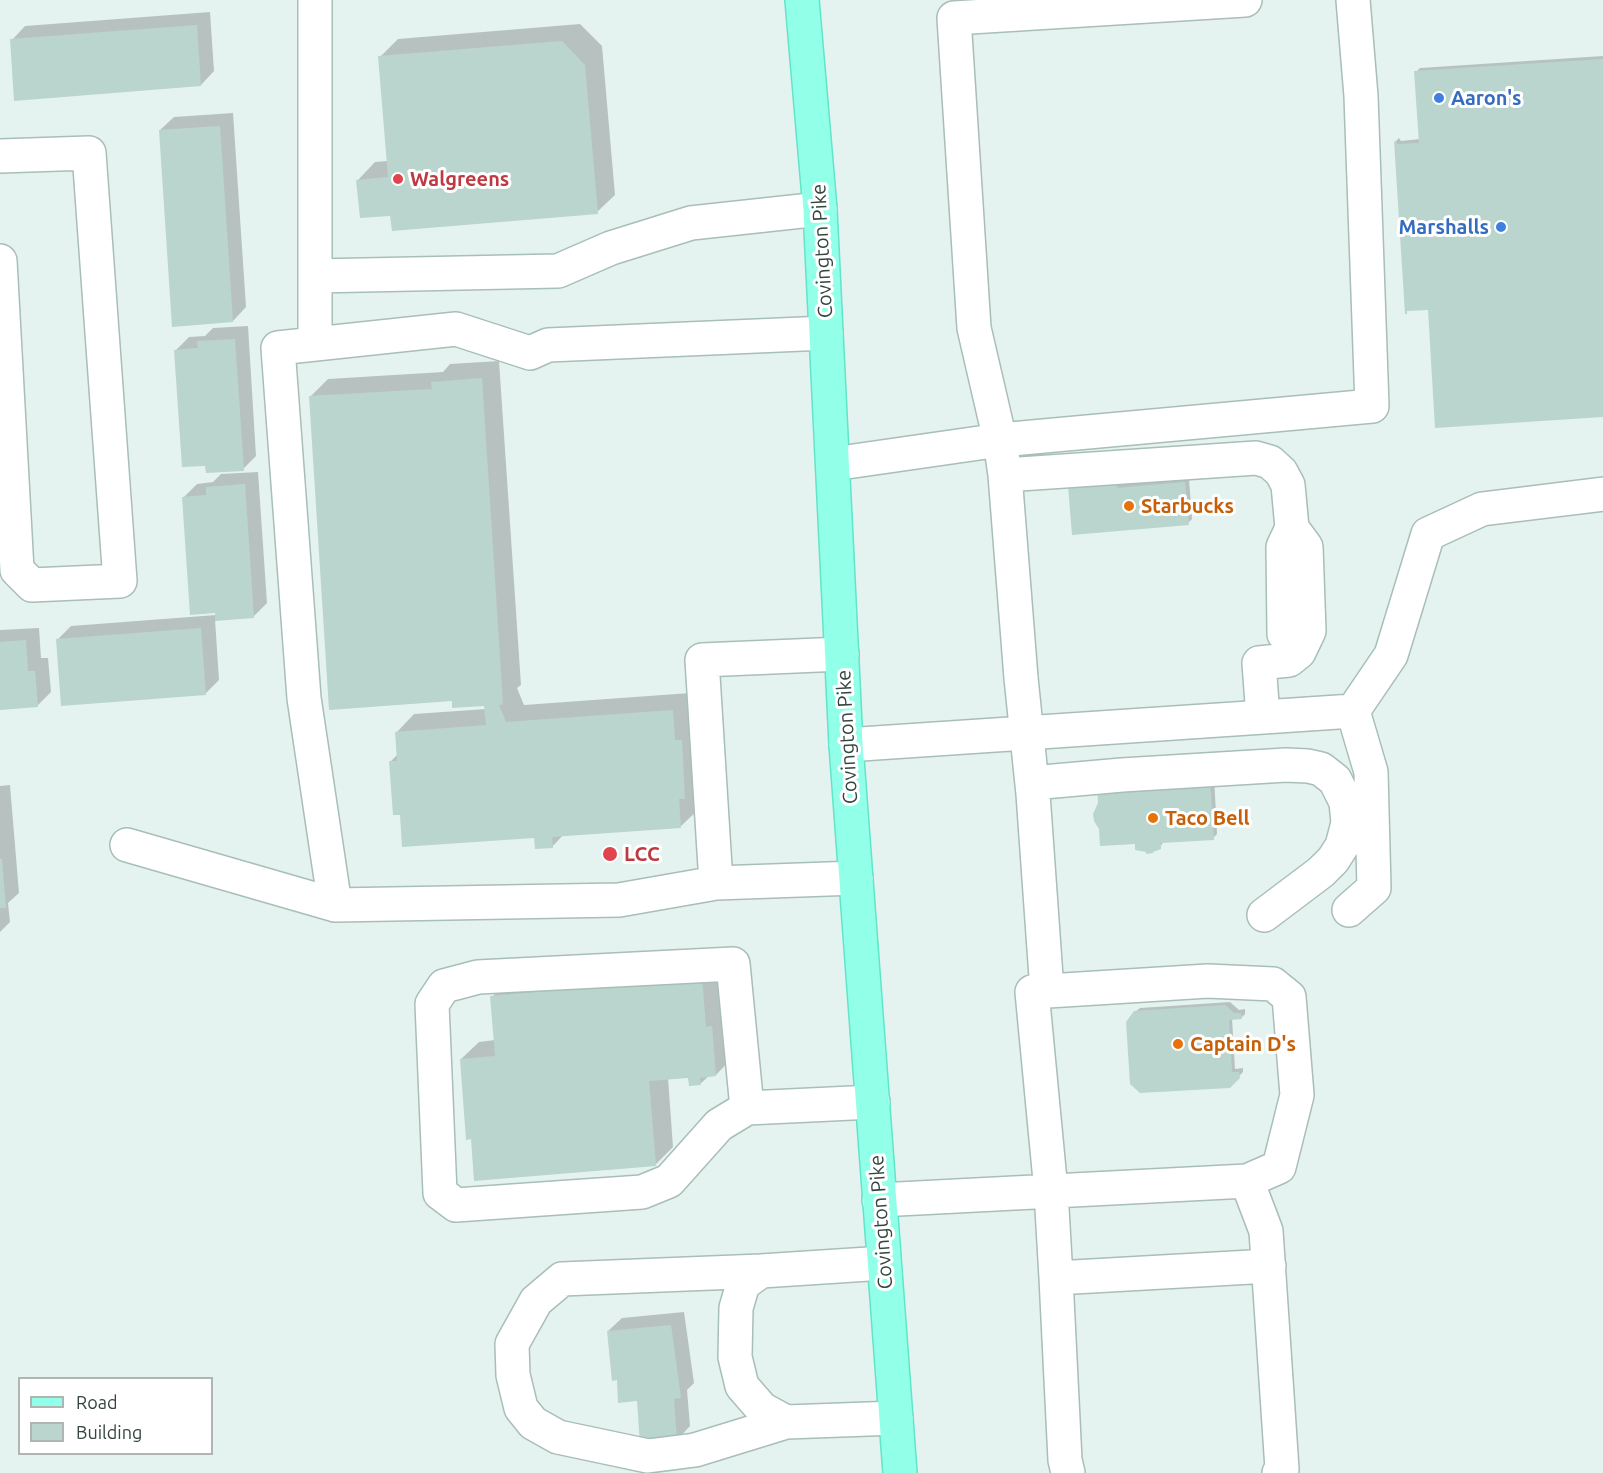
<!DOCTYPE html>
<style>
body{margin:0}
#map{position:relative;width:1603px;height:1473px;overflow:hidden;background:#e5f3f0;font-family:Ubuntu,sans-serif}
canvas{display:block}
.legend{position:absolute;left:18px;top:1377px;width:195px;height:78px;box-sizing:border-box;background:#fff;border:2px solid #aeb5b3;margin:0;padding:8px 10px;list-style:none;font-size:18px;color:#354540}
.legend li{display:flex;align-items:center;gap:12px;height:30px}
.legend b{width:30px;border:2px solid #aeb5b3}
</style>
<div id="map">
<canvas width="1603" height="1473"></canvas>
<ul class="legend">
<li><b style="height:8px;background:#92ffe9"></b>Road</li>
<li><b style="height:16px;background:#bad5cd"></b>Building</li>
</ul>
</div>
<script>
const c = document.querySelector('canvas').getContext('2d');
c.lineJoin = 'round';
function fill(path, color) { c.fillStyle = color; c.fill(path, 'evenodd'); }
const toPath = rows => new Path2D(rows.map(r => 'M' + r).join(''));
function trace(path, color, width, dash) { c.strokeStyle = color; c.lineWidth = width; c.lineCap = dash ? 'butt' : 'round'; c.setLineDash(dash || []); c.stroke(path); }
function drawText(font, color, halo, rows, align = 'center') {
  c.font = font + ' Ubuntu,sans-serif'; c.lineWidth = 6; c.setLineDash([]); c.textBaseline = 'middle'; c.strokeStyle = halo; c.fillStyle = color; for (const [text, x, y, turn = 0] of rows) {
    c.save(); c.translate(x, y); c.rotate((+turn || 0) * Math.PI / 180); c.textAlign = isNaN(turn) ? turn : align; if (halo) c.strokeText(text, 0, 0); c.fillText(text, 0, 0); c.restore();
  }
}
const shadow = toPath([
 [210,12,214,71,201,85,12,40,25,26],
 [580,24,602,46,615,195,597,212,392,214,358,180,375,162,388,161,380,57,398,39],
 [1603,56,1603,416,1429,308,1395,142,1399,138,1401,141,1420,139,1416,72,1420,68],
 [233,113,246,307,233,321,160,130,174,117],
 [248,326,256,456,243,469,206,464,175,351,189,337,205,336,213,328],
 [499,361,521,685,517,688,524,705,690,693,699,809,681,826,564,834,552,847,535,836,402,813,391,761,398,754,397,732,414,714,486,709,486,704,453,700,310,397,328,379,443,372,450,364],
 [1119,469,1121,484,1189,479,1192,519,1188,523,1090,481],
 [258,472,267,603,253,617,215,619,219,680,206,693,58,639,71,626,216,615,184,497,197,484,213,482,221,474],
 [39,628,41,658,48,658,51,692,37,706,0,709,0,630],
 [1214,775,1217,834,1213,838,1164,841,1160,847,1136,843],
 [10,785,19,893,8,903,10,922,0,932,0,786],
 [719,961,733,1057,716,1075,709,1076,700,1084,690,1076,668,1078,673,1147,655,1165,472,1138,461,1059,479,1042,495,1040,492,997,510,979],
 [1230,1002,1239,1010,1245,1009,1245,1014,1241,1018,1232,1018,1235,1069,1243,1068,1243,1072,1229,1086,1135,1012,1140,1008],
 [684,1312,694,1383,687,1390,690,1426,677,1440,618,1379,608,1331,622,1318]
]);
const building = toPath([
 [197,25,201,86,14,101,10,39],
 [562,41,585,65,598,214,392,231,390,216,360,218,356,180,388,177,378,56],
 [1603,59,1603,417,1435,428,1428,310,1407,311,1407,314,1405,314,1394,141,1397,142,1397,144,1419,143,1414,71],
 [220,126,233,322,172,327,159,130],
 [235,339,244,471,206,473,205,466,182,467,174,350,198,348,197,341],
 [482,378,503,704,499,705,506,722,673,710,675,740,682,740,685,799,679,799,681,828,552,837,553,848,535,849,534,838,402,847,400,815,393,815,389,761,397,761,395,732,486,725,484,706,452,708,452,701,329,710,309,396,432,389,431,382],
 [1116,472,1117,488,1185,482,1189,525,1072,535,1068,486],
 [245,484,254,618,215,621,215,613,190,615,182,497,206,495,206,487],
 [201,628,206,695,61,706,56,639],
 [26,640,28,671,35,671,38,707,0,710,0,642],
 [1210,779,1214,840,1161,843,1161,849,1153,852,1153,853,1146,854,1146,852,1135,850,1135,844,1100,846,1099,829,1094,821,1093,814,1098,803,1097,786],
 [0,859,2,859,6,908,0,908],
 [702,978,706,1027,712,1026,716,1076,700,1078,701,1085,689,1086,688,1078,649,1081,656,1166,474,1181,471,1139,466,1140,460,1059,495,1056,490,996],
 [1225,1005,1234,1013,1241,1013,1242,1019,1229,1020,1232,1072,1239,1072,1240,1078,1230,1088,1140,1093,1130,1084,1126,1022,1134,1011],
 [671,1325,681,1398,674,1399,677,1441,640,1445,637,1401,618,1403,617,1380,612,1381,607,1331]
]);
const minor = toPath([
 [0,156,89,153,120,581,32,585,17,570,0,261],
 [315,276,558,271,611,248,691,223,820,209],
 [315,344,315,0],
 [833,464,1000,440,1372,406,1361,96,1353,0],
 [1005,475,1256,458,1270,462,1281,472,1288,485,1292,528,1283,547,1284,634,1299,652],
 [842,654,702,660,716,883,856,878],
 [1263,717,1259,663,1289,660,1299,652,1309,631,1306,547,1292,528],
 [846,745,1353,711,1391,655,1428,534,1482,509,1603,494],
 [1032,783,1122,775,1286,765,1308,766,1321,769,1335,780,1346,802,1348,823,1342,846,1333,860,1321,872,1264,915],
 [127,845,335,905,619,900,716,883],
 [335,905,304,698,278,348,456,329,530,353,548,345,826,333],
 [1349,910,1374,888,1371,772,1353,711],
 [1047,991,1033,794,1021,678,1005,475,1000,440,974,328,954,18,1245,0],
 [747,1108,733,964,478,977,444,986,432,1004,440,1193,456,1205,642,1192,669,1181,719,1125,747,1108,873,1102],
 [879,1200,1247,1181,1266,1231,1282,1469,1279,1473],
 [884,1263,761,1271,743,1284,736,1308,735,1357,742,1386,762,1409,786,1422,896,1418],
 [761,1271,562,1279,536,1301,512,1344,513,1375,521,1408,533,1423,558,1437,648,1456,695,1450,786,1422],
 [1056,1278,1051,1191,1032,992,1208,981,1273,984,1289,997,1297,1095,1279,1167,1247,1181],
 [1068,1473,1065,1460,1056,1278,1269,1266]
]);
const major = toPath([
 [802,0,820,209,846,745,900,1473]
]);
const markers = [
 [1439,98,6,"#3f7fe0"],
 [398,179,6,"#e0444e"],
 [1501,227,6,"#3f7fe0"],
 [1129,506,6,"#e8710a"],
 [1153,818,6,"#e8710a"],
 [610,854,8,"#e0444e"],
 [1178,1044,6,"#e8710a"]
];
const shopNames = [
 ["Aaron's",1451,98],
 ["Marshalls",1489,227,"right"]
];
const healthNames = [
 ["Walgreens",410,179],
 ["LCC",624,854]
];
const streetNames = [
 ["Covington Pike",822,251,-93],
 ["Covington Pike",847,737,-93],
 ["Covington Pike",881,1222,-94]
];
const foodNames = [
 ["Starbucks",1141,506],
 ["Taco Bell",1165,818],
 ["Captain D's",1190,1044]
];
fill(shadow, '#0003');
fill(building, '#bad5cd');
trace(minor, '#a8beb8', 36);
trace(major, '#61e5c8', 36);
trace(minor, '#fff', 33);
trace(major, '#92ffe9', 33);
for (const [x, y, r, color] of markers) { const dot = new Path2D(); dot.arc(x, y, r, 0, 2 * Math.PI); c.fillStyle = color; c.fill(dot); trace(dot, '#fff', 2); }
drawText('bold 20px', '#366cbe', '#fff', shopNames, 'left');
drawText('bold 20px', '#be3a42', '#fff', healthNames, 'left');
drawText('20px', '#354540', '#fff', streetNames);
drawText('bold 20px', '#c56008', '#fff', foodNames, 'left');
</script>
